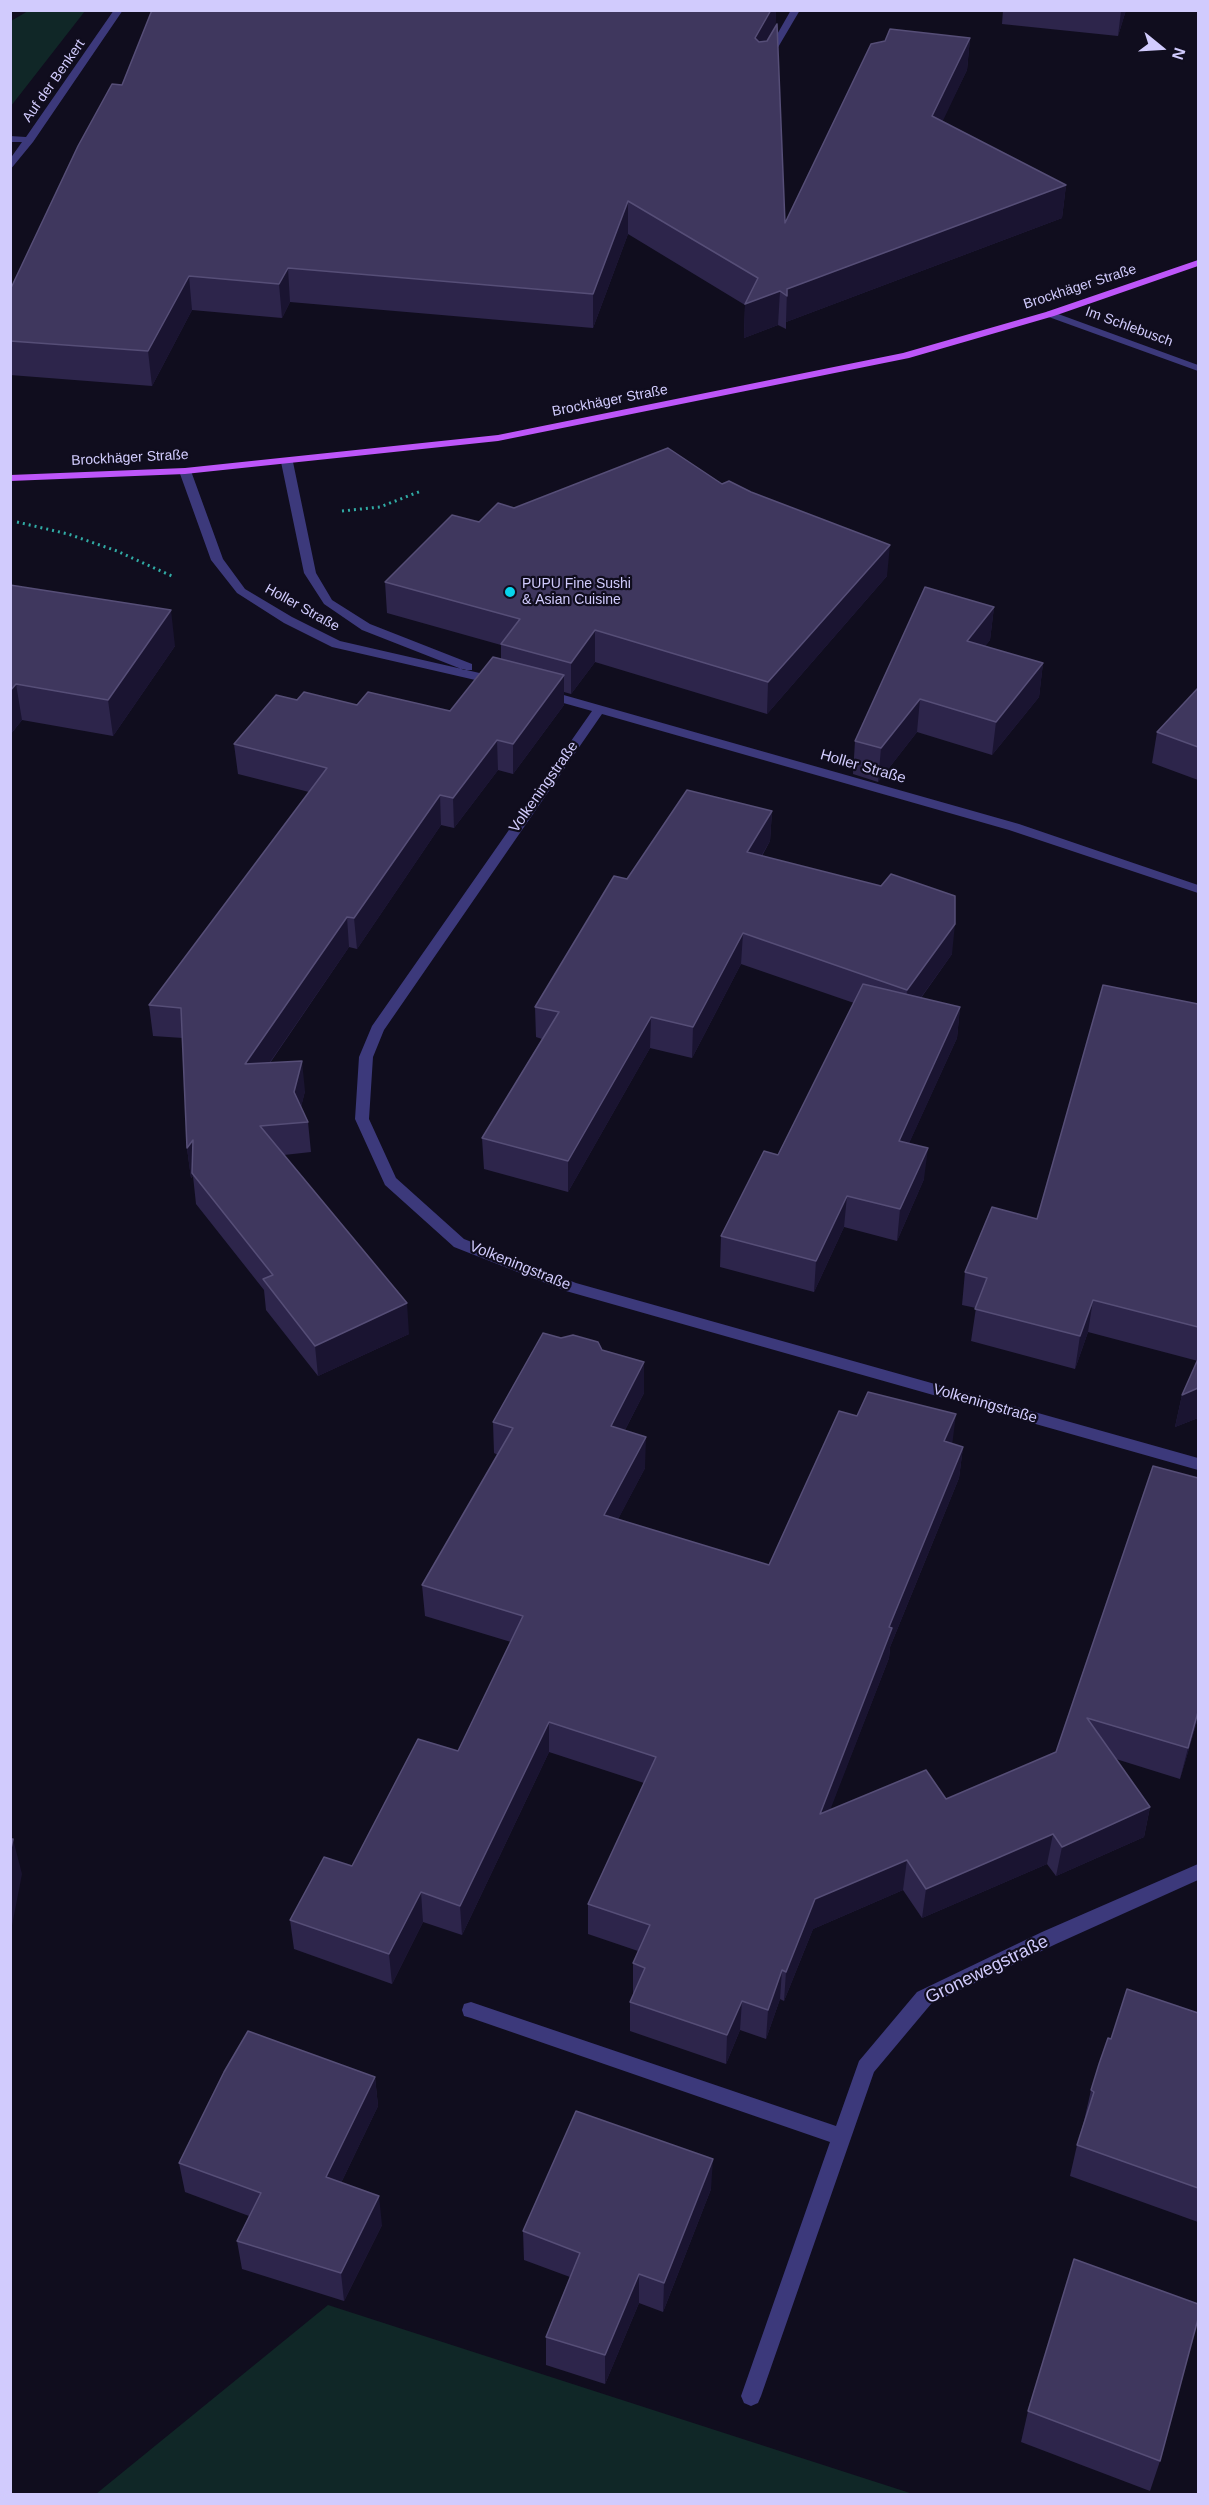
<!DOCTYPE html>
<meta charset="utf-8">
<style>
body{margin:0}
#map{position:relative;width:1209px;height:2505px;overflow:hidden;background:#100d1e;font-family:Helvetica,sans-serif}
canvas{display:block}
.frame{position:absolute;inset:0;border:12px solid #d1cbfd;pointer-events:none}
.north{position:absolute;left:1131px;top:18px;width:60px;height:60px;-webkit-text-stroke:4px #100d1e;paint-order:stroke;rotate:108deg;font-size:16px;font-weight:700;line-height:24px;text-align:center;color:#d1cbfd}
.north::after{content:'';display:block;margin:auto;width:21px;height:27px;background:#d1cbfd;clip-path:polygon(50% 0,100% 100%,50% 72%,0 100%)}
</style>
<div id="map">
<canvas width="1209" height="2505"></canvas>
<div class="frame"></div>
<div class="north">N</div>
</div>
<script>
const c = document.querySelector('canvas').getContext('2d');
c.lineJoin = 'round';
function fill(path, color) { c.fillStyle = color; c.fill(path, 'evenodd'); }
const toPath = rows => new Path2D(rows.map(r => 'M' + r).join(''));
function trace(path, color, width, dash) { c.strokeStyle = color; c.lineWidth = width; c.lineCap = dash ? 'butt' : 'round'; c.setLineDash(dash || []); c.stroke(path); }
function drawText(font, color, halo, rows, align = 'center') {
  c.font = font + ' Helvetica,sans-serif'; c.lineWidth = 4.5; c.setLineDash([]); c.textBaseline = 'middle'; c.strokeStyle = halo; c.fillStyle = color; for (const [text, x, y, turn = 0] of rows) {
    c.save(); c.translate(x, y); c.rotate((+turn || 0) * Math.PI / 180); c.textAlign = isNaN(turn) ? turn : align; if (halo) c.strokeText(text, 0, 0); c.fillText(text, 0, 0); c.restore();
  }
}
const green = toPath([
 [28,11,85,11,11,106,11,21],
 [328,2305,913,2494,96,2494]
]);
const path = toPath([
 [342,511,380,507,421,491],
 [17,522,68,534,117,551,174,577]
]);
const minor = toPath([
 [114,10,123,10,33,142,10,170,10,159,22,142,10,142,10,136,26,137,114,10],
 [791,10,800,10,770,61,764,61,763,59,791,10],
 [1050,311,1198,365,1198,371,1046,316,1046,312,1050,311],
 [287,459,293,462,316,573,332,600,370,624,472,664,472,670,464,670,362,630,324,604,304,573,281,462,287,459],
 [185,468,191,471,223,559,245,589,292,617,340,641,497,677,503,681,497,685,332,647,284,623,237,593,211,560,179,471,185,468],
 [546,690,1019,824,1198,885,1198,893,1009,830,602,714,384,1030,373,1057,369,1119,396,1178,464,1239,576,1283,1198,1458,1198,1470,566,1291,454,1247,385,1185,355,1119,359,1057,372,1026,592,711,542,697,542,691,546,690],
 [1198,1864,1198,1880,1056,1944,931,2004,874,2072,761,2396,758,2403,751,2406,744,2403,741,2396,830,2142,471,2018,464,2016,462,2010,464,2004,471,2002,836,2126,859,2061,917,1992,1042,1932,1198,1864]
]);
const major = toPath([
 [1198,260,1198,266,1054,316,909,358,498,441,185,474,10,481,10,475,185,468,498,435,903,353,1046,312,1198,260]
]);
const wall = toPath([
 [152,10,776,10,775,28,785,223,970,38,967,70,942,121,1066,185,1062,218,786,322,786,329,778,325,744,338,745,305,628,234,593,328,290,302,282,318,192,310,152,386,10,375,10,290,122,85],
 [1003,10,1126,10,1118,36,1002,24],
 [722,484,887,576,767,714,595,662,571,694,564,692,564,705,513,774,498,770,454,828,441,825,357,949,349,947,270,1063,305,1091,301,1107,308,1122,311,1152,284,1155,409,1334,318,1376,266,1310,264,1290,196,1204,193,1176,191,1178,187,1148,183,1038,153,1036,149,1005,309,792,238,774,234,744,297,700,450,711,501,659,501,645,387,613,385,582,479,522,514,508],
 [10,585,175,646,113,736,22,720,10,735],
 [994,607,990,640,985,646,1043,663,1039,697,992,755,917,732,878,782,853,774,855,741],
 [1198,688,1198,780,1152,763,1157,732],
 [772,811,770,841,762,856,952,954,921,998,960,1007,957,1038,909,1143,924,1179,897,1241,844,1227,814,1292,720,1267,721,1236,778,1155,854,1003,741,964,692,1058,650,1048,568,1192,484,1169,482,1138,542,1039,536,1037,535,1007,627,879],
 [1198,1004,1198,1418,1175,1427,1182,1395,1198,1361,1088,1332,1075,1369,971,1341,976,1308,962,1305,965,1272,1037,1219],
 [602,1350,644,1393,625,1430,645,1468,618,1519,769,1565,952,1444,963,1447,959,1478,890,1647,889,1658,830,1809,946,1799,1056,1752,1153,1466,1198,1718,1180,1779,1116,1759,1150,1807,1144,1837,1056,1876,1047,1864,922,1918,903,1890,813,1929,784,2001,780,1999,766,2039,740,2030,726,2064,630,2031,630,2002,634,1993,633,1993,633,1963,638,1951,588,1934,588,1904,644,1783,549,1752,462,1935,423,1922,392,1984,294,1949,290,1920,352,1866,458,1751,511,1642,425,1616,422,1585,498,1455,494,1453,493,1422],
 [1198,2013,1198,2222,1070,2176,1077,2145,1084,2121,1091,2090,1111,2039],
 [375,2077,378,2106,341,2183,382,2225,344,2301,242,2269,237,2241,249,2216,185,2192,179,2163],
 [711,2189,663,2312,639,2303,605,2384,546,2365,546,2337,570,2277,524,2260,523,2231],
 [1028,2411,1160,2461,1150,2491,1021,2442]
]);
const shadedWall = toPath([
 [771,10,776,10,775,33,754,69,755,38],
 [1121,10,1126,10,1118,36,1121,11],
 [970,38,967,70,930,148,932,116],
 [1066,185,1062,218,786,322,787,289],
 [628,201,628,234,593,328,593,294],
 [288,268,290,302,282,318,279,284],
 [189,276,192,310,152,386,148,351],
 [780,291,778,325,744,338,745,304],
 [890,545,887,576,767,714,768,682],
 [994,607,990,640,963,674,967,641],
 [171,610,175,646,113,736,108,700],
 [595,630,595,662,571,694,571,663],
 [1043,663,1039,697,992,755,996,722],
 [564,675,564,705,513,774,513,744],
 [16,684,22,720,10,735,10,691],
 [920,699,917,732,878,782,881,748],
 [497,740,498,770,454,828,453,798],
 [440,795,441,825,357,949,354,918],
 [772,811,770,841,746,882,747,852],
 [347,917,349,947,248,1094,245,1064],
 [955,924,952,954,904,1021,907,990],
 [743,933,741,964,692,1058,693,1027],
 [960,1007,957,1038,896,1172,899,1141],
 [651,1017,650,1048,568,1192,568,1161],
 [302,1061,305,1091,297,1123,294,1092],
 [193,1140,193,1176,191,1178,187,1148],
 [928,1148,924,1179,897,1241,900,1209],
 [847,1196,844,1227,814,1292,816,1261],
 [1093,1300,1088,1332,1075,1369,1080,1336],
 [407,1303,409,1334,318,1376,315,1346],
 [644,1362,644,1393,611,1457,611,1426],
 [1198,1388,1198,1418,1175,1427,1182,1395],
 [956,1414,952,1446,944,1441],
 [646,1437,645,1468,604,1546,604,1515],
 [963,1447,959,1478,890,1647,889,1658,817,1844,820,1814,889,1627],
 [1198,1712,1198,1718,1180,1779,1188,1748],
 [549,1722,549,1752,462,1935,460,1906],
 [1150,1807,1144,1837,1056,1876,1062,1847],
 [1053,1834,1047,1864,922,1918,926,1889],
 [13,1839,22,1874,10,1936,10,1853],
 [907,1860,903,1890,813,1929,784,2001,786,1972,815,1899],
 [421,1892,423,1922,392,1984,389,1954],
 [782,1970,780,1999,766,2039,768,2010],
 [742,2001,740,2030,726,2064,727,2035],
 [375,2077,378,2106,330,2206,326,2177],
 [713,2159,711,2189,663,2312,664,2283],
 [379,2196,382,2225,344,2301,341,2273],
 [639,2274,639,2303,605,2384,605,2355]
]);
const building = toPath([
 [152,10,771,10,755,38,759,42,767,41,777,24,785,223,871,44,885,41,890,29,970,38,932,116,1066,185,787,289,787,296,780,291,745,304,758,278,628,201,593,294,288,268,279,284,189,276,148,351,10,341,10,290,78,146,112,84,122,85,152,10],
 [668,448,722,484,729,481,751,492,890,545,768,682,595,630,571,663,501,644,520,619,385,582,452,515,479,522,498,503,514,508,668,448],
 [10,585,171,610,108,700,16,684,10,691,10,585],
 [925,587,994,607,967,641,1043,663,996,722,920,699,881,748,855,741,925,587],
 [493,657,564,675,513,744,497,740,453,798,440,795,354,918,347,917,245,1064,302,1061,294,1092,308,1122,260,1126,407,1303,315,1346,263,1279,273,1275,192,1173,193,1140,187,1148,181,1008,149,1005,327,768,234,744,276,695,297,700,304,692,357,705,368,692,450,711,493,657],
 [1198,688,1198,747,1157,732,1198,688],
 [687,790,772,811,747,852,881,886,891,874,955,896,955,924,907,990,743,933,693,1027,651,1017,568,1161,482,1138,559,1012,535,1007,614,876,627,879,687,790],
 [863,984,960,1007,899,1141,928,1148,900,1209,847,1196,816,1261,721,1236,764,1151,778,1155,863,984],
 [1103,985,1198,1004,1198,1327,1093,1300,1080,1336,975,1309,987,1278,965,1272,992,1207,1037,1219,1103,985],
 [543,1333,561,1338,573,1335,598,1342,602,1350,644,1362,611,1426,646,1437,604,1515,769,1565,839,1411,857,1416,868,1392,956,1414,944,1441,963,1447,889,1627,892,1628,820,1814,926,1770,946,1799,1056,1752,1153,1466,1198,1478,1198,1712,1188,1748,1087,1718,1150,1807,1062,1847,1053,1834,926,1889,907,1860,815,1899,786,1972,782,1970,768,2010,742,2001,727,2035,630,2002,645,1968,633,1963,650,1925,588,1904,656,1757,549,1722,460,1906,421,1892,389,1954,290,1920,324,1857,352,1866,418,1739,458,1751,523,1616,422,1585,513,1428,493,1422,543,1333],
 [1198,1359,1198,1388,1182,1395,1198,1359],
 [10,1839,13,1839,10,1853,10,1839],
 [1127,1989,1198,2013,1198,2188,1077,2145,1094,2092,1091,2090,1099,2064,1108,2038,1111,2039,1127,1989],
 [248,2031,375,2077,326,2177,379,2196,341,2273,237,2241,261,2193,179,2163,224,2072,248,2031],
 [576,2111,713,2159,664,2283,639,2274,605,2355,546,2337,580,2253,523,2231,576,2111],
 [1074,2259,1198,2304,1198,2319,1160,2461,1028,2411,1074,2259]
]);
const markers = [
 [510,592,6,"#08d4ec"]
];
const farStreetnames = [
 ["Auf der Benkert",54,81,-55],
 ["Brockhäger Straße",1080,287,-18],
 ["Im Schlebusch",1129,327,20],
 ["Brockhäger Straße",610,401,-11],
 ["Brockhäger Straße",130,458,-3],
 ["Holler Straße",302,608,29]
];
const farPoinames = [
 ["PUPU Fine Sushi",522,584],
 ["& Asian Cuisine",522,600]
];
const streetNames = [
 ["Holler Straße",863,767,16],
 ["Volkeningstraße",544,787,-55],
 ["Volkeningstraße",520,1266,22],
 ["Volkeningstraße",985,1404,16]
];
const nearStreetnames = [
 ["Gronewegstraße",987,1970,-26]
];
fill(green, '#102727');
trace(path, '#31aba5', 3, [2, 4]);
fill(minor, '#3c397b');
fill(major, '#bd56f9');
fill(wall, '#2d254b');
fill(shadedWall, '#1a1431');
fill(building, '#3f375e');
trace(building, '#564e77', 1.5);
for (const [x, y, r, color] of markers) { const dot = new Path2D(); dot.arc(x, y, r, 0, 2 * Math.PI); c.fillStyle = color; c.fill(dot); trace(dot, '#100d1e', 2); }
drawText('14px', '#d1cbfd', '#100d1e', farStreetnames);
drawText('14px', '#d1cbfd', '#100d1e', farPoinames, 'left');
drawText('15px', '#d1cbfd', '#100d1e', streetNames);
drawText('18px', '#d1cbfd', '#100d1e', nearStreetnames);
</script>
